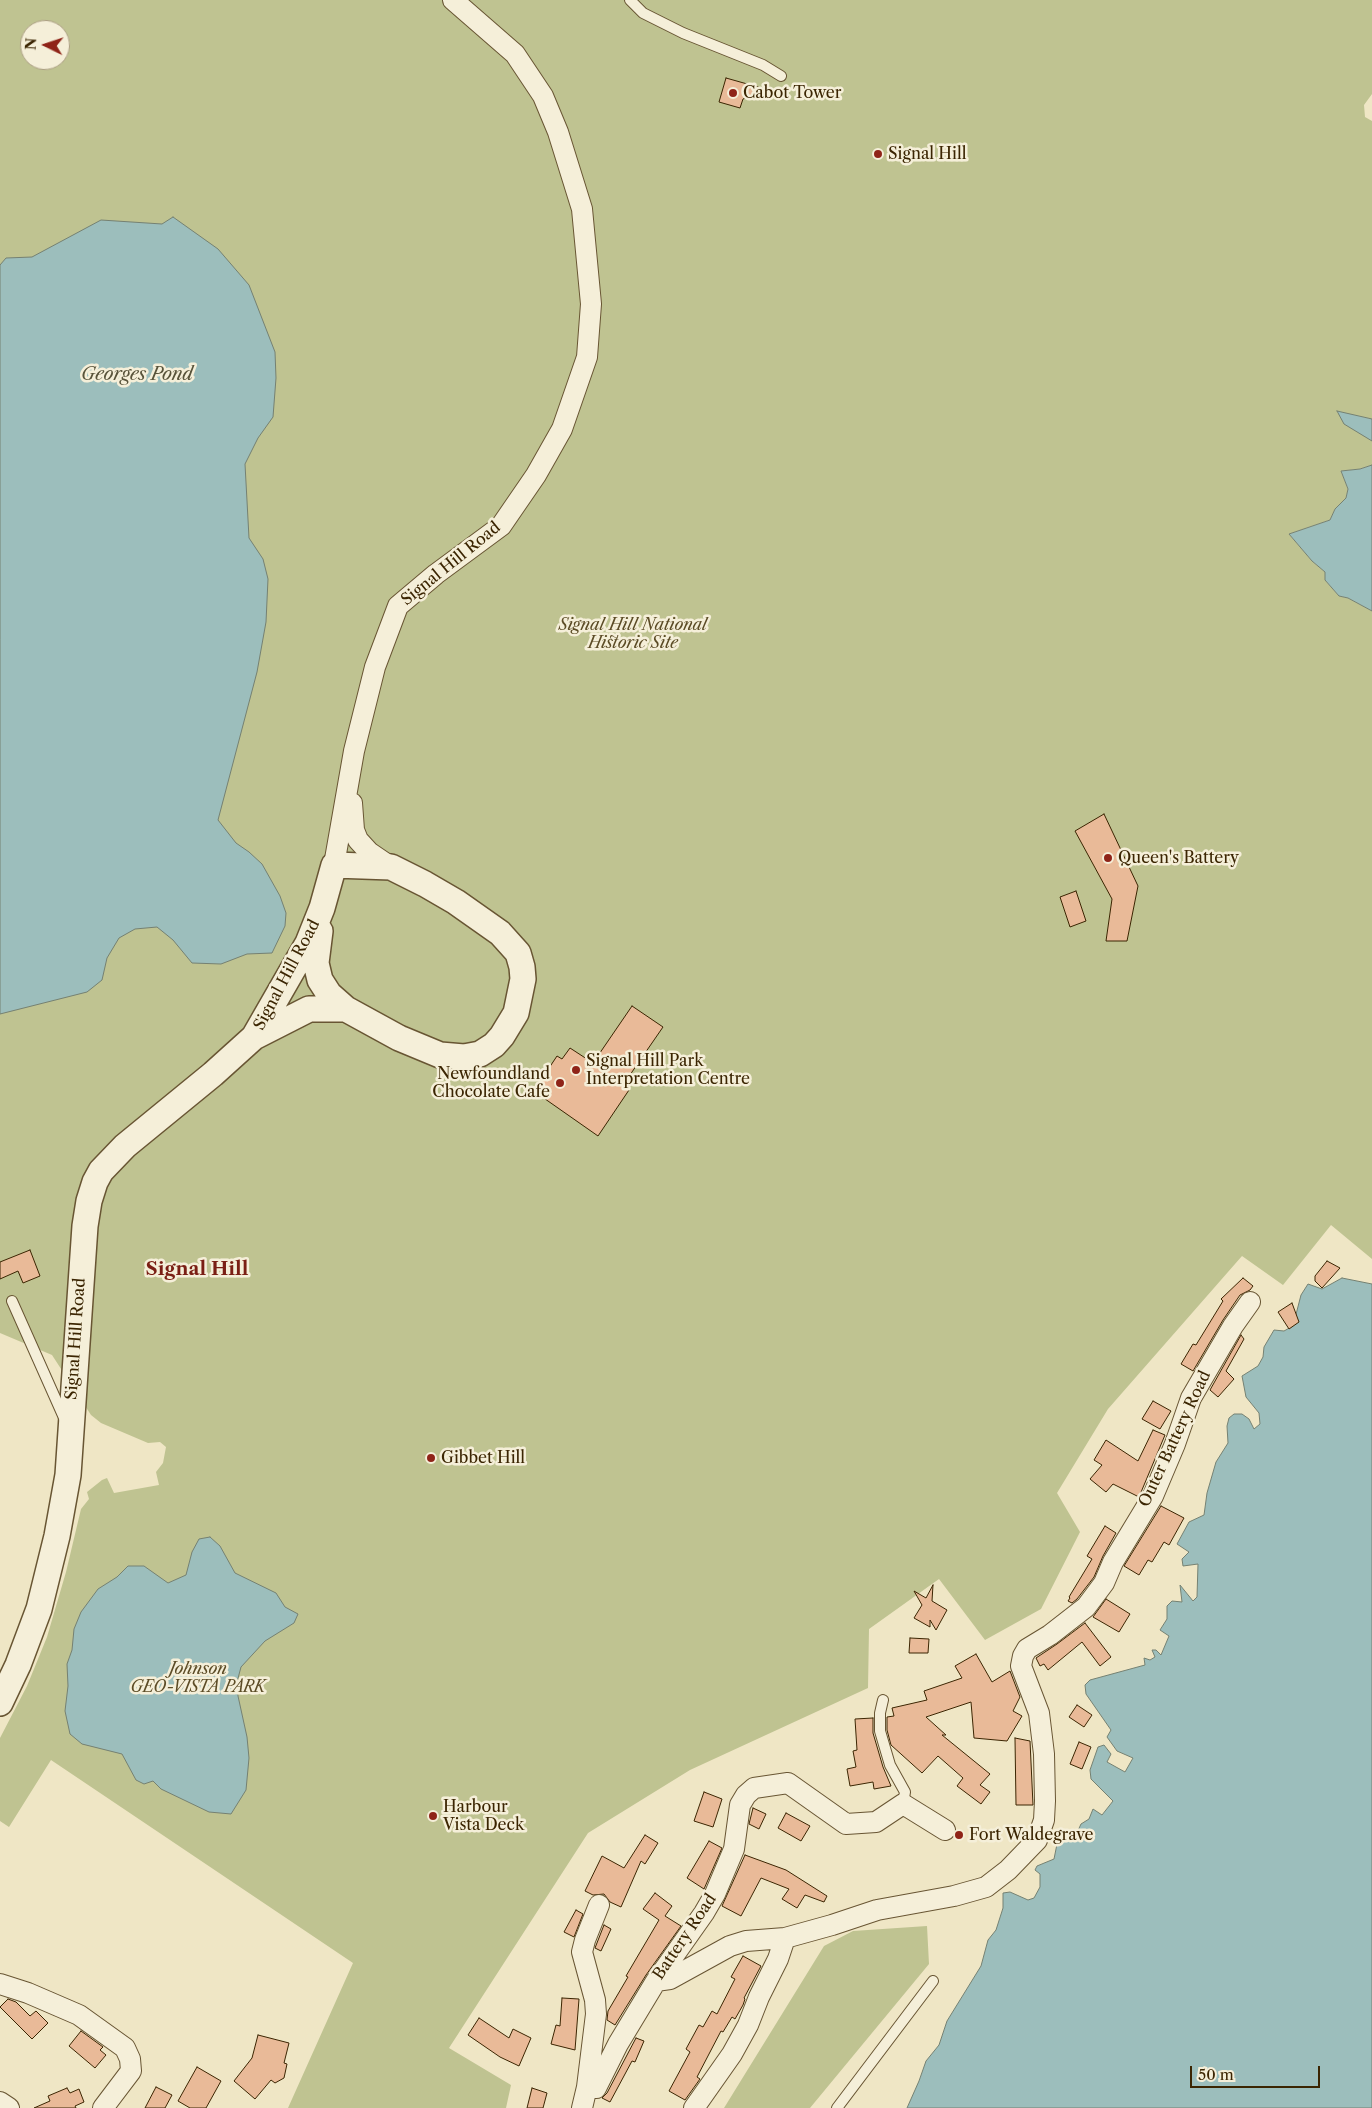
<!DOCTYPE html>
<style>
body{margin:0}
#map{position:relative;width:1372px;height:2108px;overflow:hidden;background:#efe6c5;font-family:"Libre Caslon Text",serif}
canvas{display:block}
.north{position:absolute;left:20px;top:20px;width:50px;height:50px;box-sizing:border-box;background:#f5efd9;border:1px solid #ab9e83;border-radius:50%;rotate:274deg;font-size:14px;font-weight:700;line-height:20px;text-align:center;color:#3b2502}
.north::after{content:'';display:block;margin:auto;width:18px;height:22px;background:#8f2418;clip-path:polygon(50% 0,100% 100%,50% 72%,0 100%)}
.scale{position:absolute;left:1190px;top:2066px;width:130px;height:22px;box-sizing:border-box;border:2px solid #3b2502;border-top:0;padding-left:6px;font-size:15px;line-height:18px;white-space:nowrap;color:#3b2502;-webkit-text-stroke:4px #f5efd9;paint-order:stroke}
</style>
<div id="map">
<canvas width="1372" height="2108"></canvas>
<div class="north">N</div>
<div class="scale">50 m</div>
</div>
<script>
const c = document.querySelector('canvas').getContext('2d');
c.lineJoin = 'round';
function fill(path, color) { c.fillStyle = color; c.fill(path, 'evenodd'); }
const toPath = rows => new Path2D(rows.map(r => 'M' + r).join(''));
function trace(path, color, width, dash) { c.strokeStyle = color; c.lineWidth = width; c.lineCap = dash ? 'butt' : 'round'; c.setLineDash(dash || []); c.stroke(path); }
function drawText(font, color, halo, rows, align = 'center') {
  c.font = font + ' "Libre Caslon Text",serif'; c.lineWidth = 5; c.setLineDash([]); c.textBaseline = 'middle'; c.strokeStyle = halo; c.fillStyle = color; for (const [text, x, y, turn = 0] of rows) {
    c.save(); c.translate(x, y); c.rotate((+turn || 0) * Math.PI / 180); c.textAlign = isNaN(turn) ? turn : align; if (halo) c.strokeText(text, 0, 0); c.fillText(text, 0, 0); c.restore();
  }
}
const green = toPath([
 [0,0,1372,0,1372,94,1364,105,1365,117,1372,121,1372,419,1337,412,1372,441,1372,465,1360,469,1341,471,1348,489,1346,498,1335,509,1330,520,1289,534,1312,561,1325,572,1325,580,1339,596,1348,598,1372,611,1372,1259,1331,1225,1283,1285,1242,1256,1108,1409,1057,1493,1080,1532,1041,1609,985,1640,939,1579,869,1629,868,1688,690,1770,588,1833,449,2048,511,2085,506,2108,288,2108,353,1963,51,1760,9,1827,0,1821,0,1738,27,1686,47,1637,66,1572,81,1509,89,1499,87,1492,102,1480,107,1478,114,1493,159,1485,156,1472,163,1463,166,1447,160,1442,148,1443,101,1423,91,1415,52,1355,0,1333],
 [30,30,60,30,60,60,30,60],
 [927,1926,929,1964,810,2108,724,2108,824,1946,853,1931]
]);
const water = toPath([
 [173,217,218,249,249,285,275,352,276,378,273,417,258,438,245,464,249,538,263,559,268,579,266,622,257,672,218,820,236,843,249,852,262,864,280,896,286,913,285,926,272,953,247,954,221,964,192,963,173,940,157,927,135,929,119,938,107,958,102,980,87,992,0,1014,0,265,6,258,32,257,101,220,162,224,173,217],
 [1337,411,1372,419,1372,441,1344,424,1337,411],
 [1372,465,1372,611,1348,598,1339,596,1325,580,1325,572,1312,561,1289,534,1330,520,1335,509,1346,498,1348,489,1341,471,1360,469,1372,465],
 [1342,1278,1372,1284,1372,2108,907,2108,919,2081,926,2061,939,2045,947,2021,981,1966,988,1940,996,1930,1003,1908,1003,1893,1010,1892,1028,1900,1034,1898,1040,1887,1040,1874,1035,1870,1037,1866,1054,1859,1058,1839,1076,1835,1081,1824,1089,1819,1093,1809,1102,1815,1113,1801,1091,1779,1090,1770,1098,1747,1104,1745,1111,1754,1107,1762,1125,1772,1133,1758,1117,1751,1107,1737,1111,1730,1086,1694,1085,1685,1090,1680,1145,1665,1144,1658,1150,1660,1155,1657,1152,1650,1156,1650,1161,1655,1169,1636,1160,1630,1167,1619,1167,1606,1172,1601,1182,1602,1180,1585,1193,1601,1197,1597,1198,1564,1183,1566,1182,1559,1189,1552,1177,1544,1189,1522,1204,1515,1207,1493,1216,1462,1228,1443,1227,1426,1229,1418,1234,1414,1242,1414,1249,1419,1254,1429,1260,1424,1259,1413,1246,1397,1242,1376,1258,1366,1263,1357,1264,1347,1274,1330,1284,1331,1293,1326,1301,1295,1308,1284,1322,1289,1342,1278],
 [210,1537,220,1546,235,1573,276,1593,285,1607,298,1614,294,1623,265,1641,241,1667,237,1682,238,1696,247,1737,249,1758,246,1790,231,1814,209,1812,161,1789,153,1781,144,1784,136,1780,122,1754,82,1744,70,1734,65,1711,68,1686,67,1664,72,1650,74,1629,81,1612,98,1589,117,1577,128,1566,144,1566,168,1583,186,1575,192,1552,199,1539,210,1537]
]);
const building = toPath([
 [726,78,765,89,743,99,740,108,719,102,726,78],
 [1104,814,1138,886,1127,941,1106,941,1112,899,1075,831,1104,814],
 [1076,891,1086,921,1070,927,1060,897,1076,891],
 [632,1006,663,1027,623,1085,629,1090,598,1136,538,1094,542,1089,537,1086,557,1056,562,1059,570,1048,593,1063,632,1006],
 [30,1250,40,1276,23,1283,18,1271,0,1279,0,1262,30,1250],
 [1327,1261,1340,1268,1322,1288,1315,1281,1315,1276,1327,1261],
 [1243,1278,1253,1286,1250,1290,1240,1295,1223,1320,1193,1371,1181,1364,1193,1344,1196,1345,1223,1301,1221,1299,1243,1278],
 [1292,1303,1299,1322,1289,1329,1278,1312,1292,1303],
 [1241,1335,1244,1339,1226,1371,1234,1379,1218,1397,1210,1390,1241,1335],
 [1153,1401,1171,1411,1160,1429,1142,1419,1153,1401],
 [1153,1430,1165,1435,1139,1497,1113,1484,1106,1492,1090,1479,1102,1465,1094,1460,1106,1440,1138,1461,1153,1430],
 [1161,1506,1184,1518,1169,1545,1164,1542,1152,1562,1148,1560,1139,1575,1124,1566,1161,1506],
 [1105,1526,1116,1533,1103,1556,1094,1577,1077,1599,1072,1603,1068,1601,1070,1598,1069,1597,1092,1559,1087,1556,1105,1526],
 [933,1585,932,1601,947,1610,936,1630,930,1620,930,1627,914,1618,922,1605,914,1591,926,1598,933,1585],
 [1106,1599,1130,1614,1119,1632,1093,1617,1106,1599],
 [1085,1623,1111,1657,1100,1666,1082,1642,1048,1670,1044,1664,1040,1666,1036,1658,1057,1644,1085,1623],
 [910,1638,929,1639,928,1653,909,1653,910,1638],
 [976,1654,992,1682,1010,1671,1020,1697,1013,1711,1022,1716,1007,1741,974,1738,971,1702,926,1717,946,1735,942,1735,990,1774,980,1785,990,1792,981,1804,957,1786,963,1778,938,1756,922,1773,891,1745,887,1730,887,1717,894,1716,892,1708,927,1700,924,1691,962,1678,955,1666,976,1654],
 [1077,1705,1092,1715,1084,1727,1069,1717,1077,1705],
 [873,1718,873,1733,883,1767,891,1786,874,1789,873,1782,850,1786,847,1769,856,1767,853,1751,857,1750,855,1719,873,1718],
 [1015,1738,1030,1741,1033,1805,1016,1805,1015,1738],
 [1079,1742,1091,1747,1082,1769,1070,1764,1079,1742],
 [704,1792,722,1799,713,1827,694,1821,704,1792],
 [753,1808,766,1814,759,1829,749,1824,753,1808],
 [786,1813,810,1826,801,1841,778,1828,786,1813],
 [645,1835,658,1843,645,1864,641,1861,621,1907,610,1902,604,1894,593,1895,585,1891,602,1856,624,1868,645,1835],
 [709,1841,722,1848,704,1889,687,1878,709,1841],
 [745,1855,786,1870,827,1896,824,1902,805,1895,797,1908,782,1899,789,1889,761,1878,741,1916,722,1906,745,1855],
 [655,1893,672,1906,665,1916,681,1926,646,1975,615,2025,607,2020,608,2011,628,1977,626,1976,659,1920,643,1909,655,1893],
 [576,1910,583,1914,574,1937,564,1932,576,1910],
 [604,1925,611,1929,601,1951,595,1948,604,1925],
 [743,1956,761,1966,744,1998,745,1999,743,2005,735,2019,732,2017,723,2032,721,2031,697,2077,700,2079,685,2100,669,2091,690,2052,686,2049,699,2025,703,2027,712,2011,717,2014,735,1979,731,1977,743,1956],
 [562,1998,579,1999,575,2050,551,2044,556,2025,560,2026,562,1998],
 [8,1999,16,2002,30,2016,36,2011,48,2023,32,2039,0,2007,8,1999],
 [479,2018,509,2038,513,2029,531,2038,519,2066,500,2057,468,2035,479,2018],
 [81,2031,103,2047,100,2050,106,2055,95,2068,69,2046,81,2031],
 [258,2035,289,2043,284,2063,287,2064,284,2078,275,2083,271,2080,255,2099,234,2081,252,2058,258,2035],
 [636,2038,644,2041,635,2062,632,2061,610,2102,602,2098,607,2093,636,2038],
 [197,2067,221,2081,206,2108,190,2108,178,2101,197,2067],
 [156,2087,172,2095,165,2108,145,2108,156,2087],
 [67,2088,70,2093,79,2089,84,2102,75,2106,76,2108,34,2108,50,2101,48,2096,67,2088],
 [532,2088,547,2093,543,2108,527,2108,532,2088]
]);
const service = toPath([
 [630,0,643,13,683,33,763,65,781,76],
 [12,1301,65,1420],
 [883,1700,880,1713,880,1731,890,1765,905,1792,903,1804],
 [837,2108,933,1981]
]);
const minor = toPath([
 [352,803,354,830,358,840,369,852,391,867],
 [334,865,354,751,375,667,398,606,436,574,501,526,536,475,562,429,587,357,591,304,582,209,558,132,543,96,515,54,453,0],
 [656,1981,670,1979,730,1946,746,1941,785,1938,832,1925,877,1910,954,1896,986,1887,1008,1870,1037,1840,1044,1820,1045,1801,1044,1754,1039,1713,1021,1666,1023,1656,1027,1649,1050,1635,1086,1607,1104,1583,1113,1562,1153,1496,1175,1444,1191,1398,1233,1326,1250,1302],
 [0,1984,28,1993,79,2015,125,2048,130,2059,131,2071,103,2108],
 [587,2087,596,2014,595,2000,582,1952,585,1940,599,1905],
 [0,2102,9,2108],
 [582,2108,587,2087,596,2088,618,2044,656,1981,704,1913,715,1894,734,1849,740,1805,746,1795,754,1788,788,1783,846,1824,876,1822,903,1804,945,1830],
 [694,2108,732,2054,748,2025,759,1997,778,1959,785,1938]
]);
const tertiary = toPath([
 [320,931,316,963,320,980,329,994,346,1009],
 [0,1703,18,1665,39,1609,57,1536,68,1475,85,1226,89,1201,95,1182,101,1171,125,1146,213,1074,254,1037,309,1009,346,1009,399,1038,440,1055,464,1057,480,1054,494,1045,502,1036,516,1013,523,979,522,967,518,953,500,933,456,902,425,884,391,867,334,865,322,908,308,943,254,1037]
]);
const markers = [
 [733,93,5,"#8f2418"],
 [878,154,5,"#8f2418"],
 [1108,858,5,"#8f2418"],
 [576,1070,5,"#8f2418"],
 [560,1083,5,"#8f2418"],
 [431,1458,5,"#8f2418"],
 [433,1816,5,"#8f2418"],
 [959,1835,5,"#8f2418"]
];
const poiNames = [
 ["Cabot Tower",743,93],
 ["Signal Hill",888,154],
 ["Queen's Battery",1118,858],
 ["Signal Hill Park",586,1061],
 ["Interpretation Centre",586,1079],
 ["Newfoundland",550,1074,"right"],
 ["Chocolate Cafe",550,1092,"right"],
 ["Gibbet Hill",441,1458],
 ["Harbour",443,1807],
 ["Vista Deck",443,1825],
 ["Fort Waldegrave",969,1835]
];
const streetNames = [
 ["Signal Hill Road",451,564,-39],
 ["Signal Hill Road",287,975,-62],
 ["Signal Hill Road",76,1339,-86],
 ["Outer Battery Road",1175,1439,-65],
 ["Battery Road",685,1937,-56]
];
const parkNames = [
 ["Signal Hill National",633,625],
 ["Historic Site",633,643],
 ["Johnson",198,1669],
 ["GEO-VISTA PARK",198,1687]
];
const waterNames = [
 ["Georges Pond",137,375]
];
const quarterNames = [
 ["Signal Hill",197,1270]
];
fill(green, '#bfc391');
fill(water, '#9cbebc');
trace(water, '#758172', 1);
fill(building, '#e9ba98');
trace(building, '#3b2502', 1);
trace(service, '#685533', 12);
trace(minor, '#685533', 22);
trace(tertiary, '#685533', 28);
trace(service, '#f5efd9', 10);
trace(minor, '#f5efd9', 20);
trace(tertiary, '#f5efd9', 25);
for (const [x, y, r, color] of markers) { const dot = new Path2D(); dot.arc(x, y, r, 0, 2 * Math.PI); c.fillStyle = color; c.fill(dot); trace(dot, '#f5efd9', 2); }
drawText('16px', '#3b2502', '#f5efd9', poiNames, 'left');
drawText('16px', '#3b2502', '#f5efd9', streetNames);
drawText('italic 16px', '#5c4c26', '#f5efd9', parkNames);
drawText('italic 18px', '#58533a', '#f5efd9', waterNames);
drawText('bold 19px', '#7a1f14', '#f5efd9', quarterNames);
</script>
